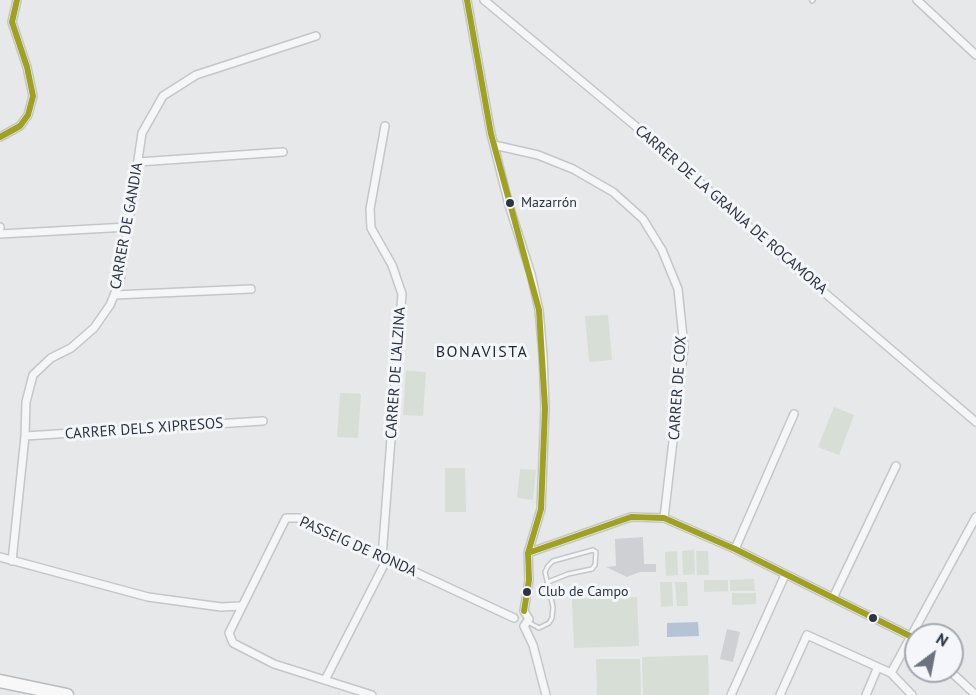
<!DOCTYPE html>
<meta charset="utf-8">
<style>
body{margin:0}
#map{position:relative;width:976px;height:695px;overflow:hidden;background:#e6e8ea;font-family:"PT Sans",sans-serif}
canvas{display:block}
.north{position:absolute;left:904px;top:623px;width:60px;height:60px;box-sizing:border-box;background:#f4f6f9;border:2px solid #a4a8b1;border-radius:50%;rotate:32deg;font-size:16px;font-weight:700;line-height:24px;text-align:center;color:#2b3445}
.north::after{content:'';display:block;margin:auto;width:21px;height:27px;background:#6c737f;clip-path:polygon(50% 0,100% 100%,50% 72%,0 100%)}
</style>
<div id="map">
<canvas width="976" height="695"></canvas>
<div class="north">N</div>
</div>
<script>
const c = document.querySelector('canvas').getContext('2d');
c.lineJoin = 'round';
function fill(path, color) { c.fillStyle = color; c.fill(path, 'evenodd'); }
const toPath = rows => new Path2D(rows.map(r => 'M' + r).join(''));
function trace(path, color, width, dash) { c.strokeStyle = color; c.lineWidth = width; c.lineCap = dash ? 'butt' : 'round'; c.setLineDash(dash || []); c.stroke(path); }
function drawText(font, color, halo, rows, align = 'center') {
  c.font = font + ' "PT Sans",sans-serif'; c.lineWidth = 6; c.setLineDash([]); c.textBaseline = 'middle'; c.strokeStyle = halo; c.fillStyle = color; for (const [text, x, y, turn = 0] of rows) {
    c.save(); c.translate(x, y); c.rotate((+turn || 0) * Math.PI / 180); c.textAlign = isNaN(turn) ? turn : align; if (halo) c.strokeText(text, 0, 0); c.fillText(text, 0, 0); c.restore();
  }
}
const green = toPath([
 [608,315,612,360,589,362,585,316],
 [406,371,426,372,423,416,403,415],
 [340,393,361,394,358,438,337,437],
 [834,407,854,415,839,455,818,447],
 [445,468,465,468,466,512,445,512],
 [520,469,536,470,533,500,517,498],
 [694,550,695,574,683,575,682,551],
 [677,551,678,575,666,576,665,552],
 [696,551,708,551,709,575,697,575],
 [754,579,755,591,730,591,730,580],
 [704,580,728,580,728,591,704,592],
 [660,582,672,582,673,606,661,607],
 [675,582,687,582,688,606,677,606],
 [732,593,756,593,756,604,732,605],
 [637,597,639,646,574,648,572,599],
 [708,655,709,695,643,695,642,657],
 [596,659,640,659,641,695,597,695]
]);
const water = toPath([
 [698,622,699,636,667,637,667,623]
]);
const building = toPath([
 [643,537,644,564,656,564,656,572,640,572,627,577,606,567,616,566,615,539],
 [727,629,740,632,733,662,720,659]
]);
const service = toPath([
 [812,1,813,0],
 [528,622,539,628,549,623,552,618,553,607,545,572,548,566,553,561,593,550,596,552,595,565,592,569,568,574,548,582]
]);
const minor = toPath([
 [467,0,491,134,509,205,531,274,539,310,543,355,545,408,541,509,528,553,529,580,524,611],
 [484,0,663,149,771,247,976,422],
 [917,0,976,55],
 [0,137,20,126,28,115,33,96,27,67,12,22,17,0],
 [494,145,538,155,573,169,613,192,643,219,662,250,678,289,684,347,664,518],
 [138,162,283,152],
 [0,227,0,228],
 [0,234,128,227],
 [114,295,251,289],
 [25,436,263,421],
 [735,549,794,414],
 [528,553,631,517,664,518,735,549,916,639],
 [0,557,148,597,221,607,240,606],
 [382,557,402,294,392,265,371,228,370,209,385,126],
 [12,561,25,436,26,402,33,375,51,358,71,348,94,328,110,305,120,281,142,133,163,96,196,75,316,36],
 [833,598,896,466],
 [524,611,529,619,524,626],
 [524,626,533,645,546,695],
 [950,671,976,695],
 [891,673,976,517],
 [325,680,387,559],
 [372,695,274,664,233,643,229,633,286,518,299,518,514,618],
 [731,695,785,575],
 [780,695,807,635,891,673,912,695],
 [866,695,877,669]
]);
const motorway = toPath([
 [0,681,67,695]
]);
const bus1 = toPath([
 [467,0,491,134,539,310,545,408,541,509,528,553,529,580,524,611],
 [0,137,20,126,28,115,33,96,27,67,12,22,17,0],
 [528,553,631,517,664,518,735,549,916,639]
]);
const markers = [
 [510,203,5,"#2b3445"],
 [527,592,5,"#2b3445"],
 [873,618,5,"#2b3445"]
];
const busNames = [
 ["Mazarrón",521,203],
 ["Club de Campo",538,592]
];
const streetNames = [
 ["CARRER DE LA GRANJA DE ROCAMORA",731,210,41],
 ["CARRER DE GANDIA",127,226,-80],
 ["CARRER DE L'ALZINA",396,373,-86],
 ["CARRER DE COX",678,388,-86],
 ["CARRER DELS XIPRESOS",144,429,-4],
 ["PASSEIG DE RONDA",358,547,24]
];
const neighbourhoodNames = [
 ["BONAVISTA",482,352]
];
fill(green, '#d6ded6');
fill(water, '#b4c4d5');
fill(building, '#ced0d3');
trace(service, '#c4c6c8', 6);
trace(minor, '#c4c6c8', 10);
trace(motorway, '#b8bbbf', 15);
trace(service, '#f5f6f7', 3);
trace(minor, '#f5f6f7', 7);
trace(motorway, '#f8f8f8', 12);
trace(bus1, '#a0a120', 6);
for (const [x, y, r, color] of markers) { const dot = new Path2D(); dot.arc(x, y, r, 0, 2 * Math.PI); c.fillStyle = color; c.fill(dot); trace(dot, '#f4f6f9', 2); }
drawText('14px', '#2b3445', '#f4f6f9', busNames, 'left');
drawText('15px', '#2b3445', '#f4f6f9', streetNames);
c.letterSpacing = '1.5px';
drawText('16px', '#1d2536', '#f4f6f9', neighbourhoodNames);
c.letterSpacing = '0px';
</script>
